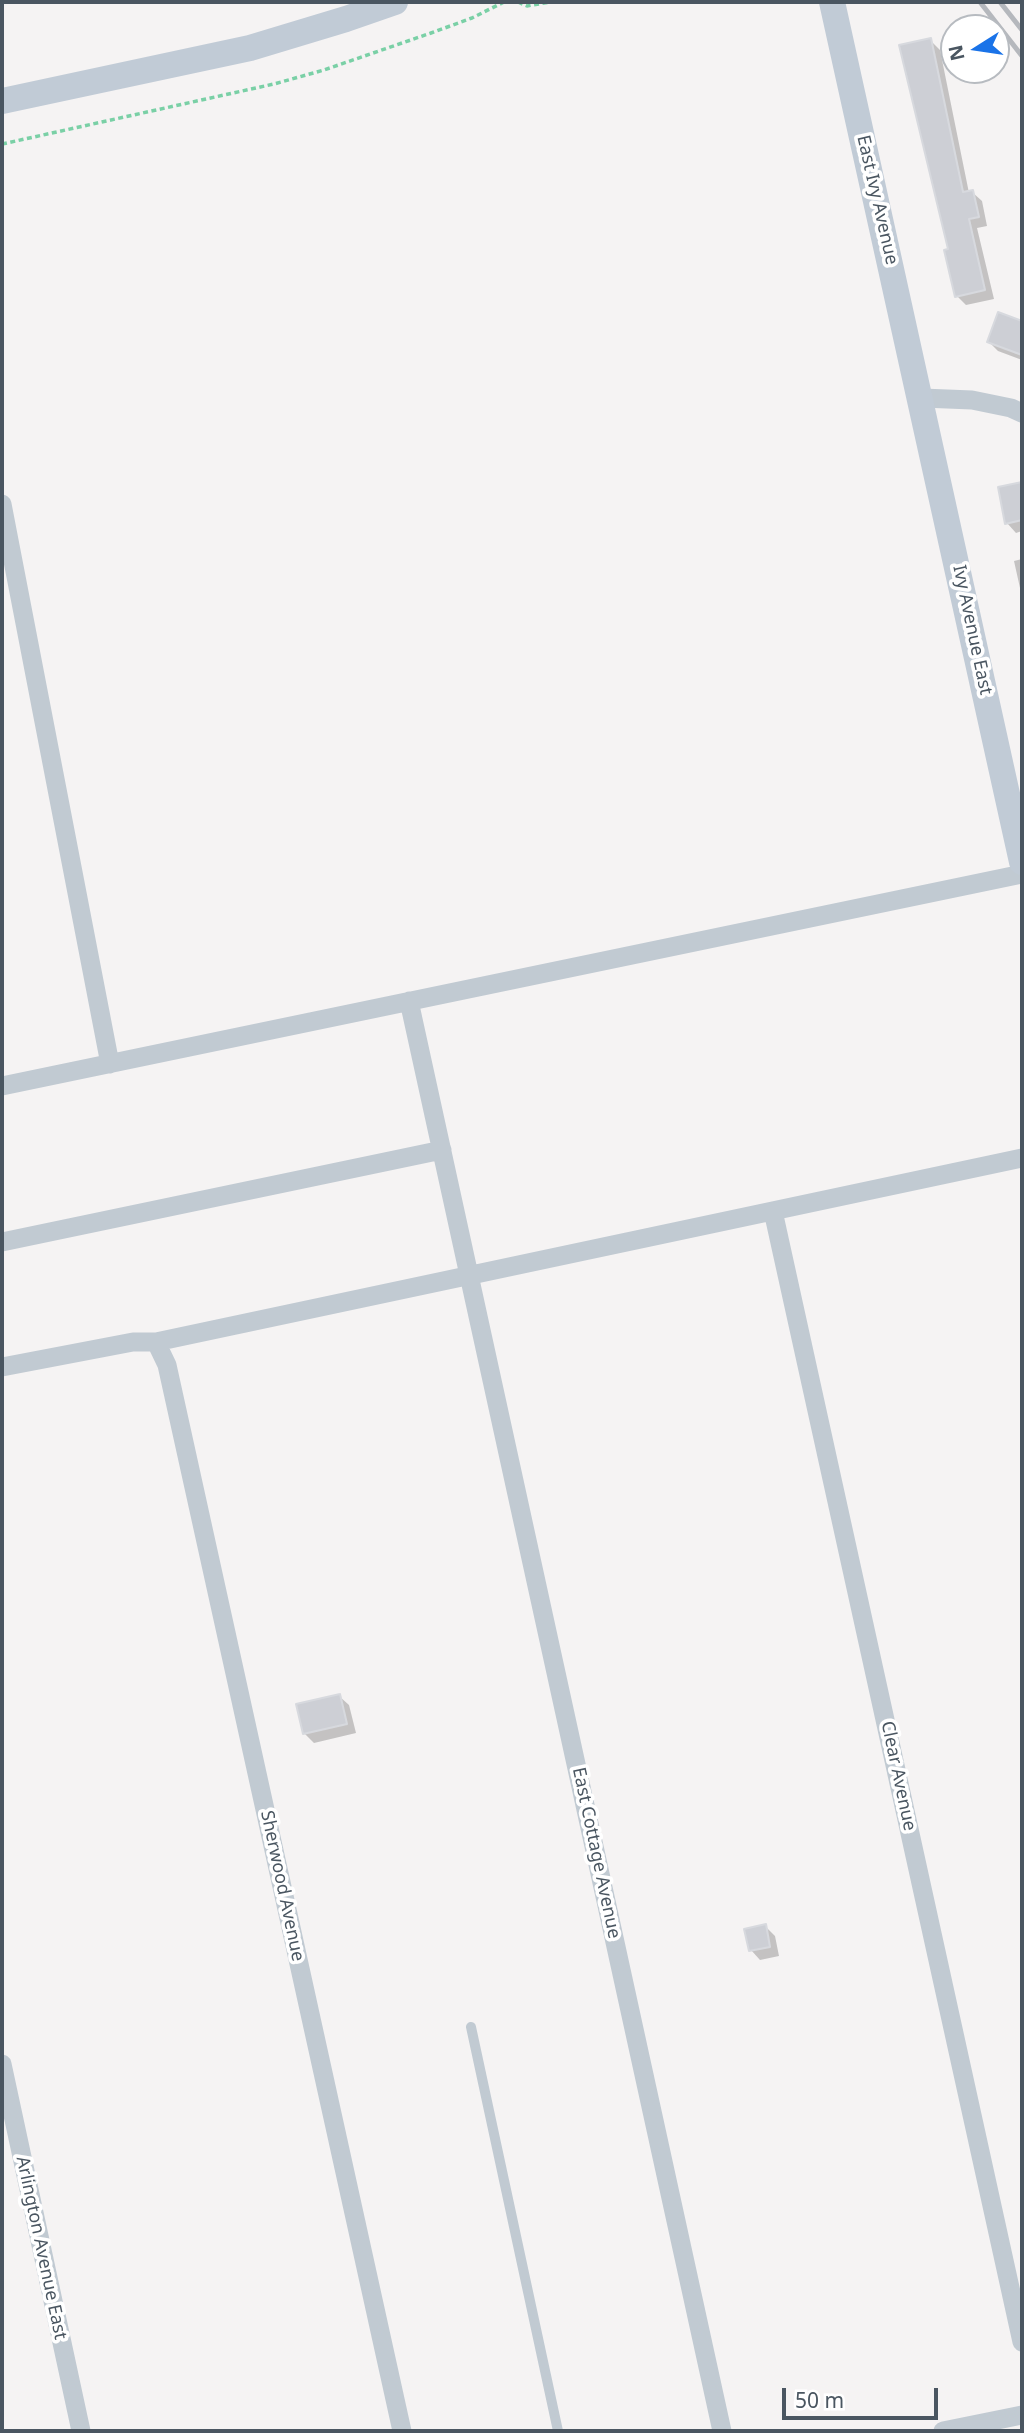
<!DOCTYPE html>
<style>
body{margin:0}
#map{position:relative;width:1024px;height:2433px;overflow:hidden;background:#f5f3f3;font-family:"Noto Sans",sans-serif}
canvas{display:block}
.frame{position:absolute;inset:0;border:4px solid #4a5661;pointer-events:none}
.north{position:absolute;left:940px;top:14px;width:70px;height:70px;box-sizing:border-box;background:#fff;border:2px solid #b7bbc0;border-radius:50%;rotate:258deg;font-size:19px;font-weight:700;line-height:28px;text-align:center;color:#4a5661}
.north::after{content:'';display:block;margin:auto;width:24px;height:32px;background:#1a73e8;clip-path:polygon(50% 0,100% 100%,50% 72%,0 100%)}
.scale{position:absolute;left:782px;top:2388px;width:156px;height:32px;box-sizing:border-box;border:4px solid #4a5661;border-top:0;padding-left:9px;font-size:21px;line-height:24px;white-space:nowrap;color:#4a5661;-webkit-text-stroke:5px #fff;paint-order:stroke}
</style>
<div id="map">
<canvas width="1024" height="2433"></canvas>
<div class="frame"></div>
<div class="north">N</div>
<div class="scale">50 m</div>
</div>
<script>
const c = document.querySelector('canvas').getContext('2d');
c.lineJoin = 'round';
function fill(path, color) { c.fillStyle = color; c.fill(path, 'evenodd'); }
const toPath = rows => new Path2D(rows.map(r => 'M' + r).join(''));
function trace(path, color, width, dash) { c.strokeStyle = color; c.lineWidth = width; c.lineCap = dash ? 'butt' : 'round'; c.setLineDash(dash || []); c.stroke(path); }
function drawText(font, color, halo, rows, align = 'center') {
  c.font = font + ' "Noto Sans",sans-serif'; c.lineWidth = 7; c.setLineDash([]); c.textBaseline = 'middle'; c.strokeStyle = halo; c.fillStyle = color; for (const [text, x, y, turn = 0] of rows) {
    c.save(); c.translate(x, y); c.rotate((+turn || 0) * Math.PI / 180); c.textAlign = isNaN(turn) ? turn : align; if (halo) c.strokeText(text, 0, 0); c.fillText(text, 0, 0); c.restore();
  }
}
const shadow = toPath([
 [930,40,940,50,969,193,972,192,982,201,987,226,977,228,994,299,966,305,957,296,950,250],
 [999,314,1022,323,1022,360,998,351,989,342],
 [1022,484,1022,531,1016,533,1007,523,1000,488],
 [1022,559,1022,597,1014,561],
 [339,1696,349,1705,356,1733,314,1743,304,1733],
 [765,1926,775,1936,779,1956,760,1960,751,1950]
]);
const building = toPath([
 [931,38,963,192,973,190,979,217,969,219,985,290,955,297,944,250,948,249,899,45,931,38],
 [998,312,1022,321,1022,355,987,342,998,312],
 [1022,482,1022,520,1005,524,998,487,1022,482],
 [340,1694,347,1724,303,1734,296,1704,340,1694],
 [766,1924,770,1947,749,1951,744,1929,766,1924]
]);
const path = toPath([
 [518,2,527,6,550,2],
 [2,144,274,84,324,70,431,33,472,18,504,2]
]);
const lane = toPath([
 [471,2027,558,2431]
]);
const street = toPath([
 [922,398,972,400,1011,408,1022,413],
 [2,504,110,1064],
 [409,1001,722,2431],
 [2,1086,1022,874],
 [773,1211,1022,2342],
 [2,1242,442,1150],
 [156,1342,167,1365,402,2431],
 [2,1367,133,1342,156,1342,1022,1158],
 [2,2064,81,2431],
 [943,2431,1022,2415]
]);
const secondary = toPath([
 [832,2,1022,862],
 [2,101,250,48,346,19,395,2]
]);
const rail = toPath([
 [980,2,1022,56],
 [1000,2,1022,30]
]);
const streetNames = [
 ["East Ivy Avenue",877,200,77],
 ["Ivy Avenue East",972,630,78],
 ["Clear Avenue",898,1776,78],
 ["East Cottage Avenue",596,1853,78],
 ["Sherwood Avenue",282,1886,78],
 ["Arlington Avenue East",41,2248,78]
];
fill(shadow, '#0003');
fill(building, '#cdcfd5');
trace(building, '#d7d9de', 2);
trace(path, '#7ad0a6', 3.5, [5, 3.5]);
trace(lane, '#c1cad2', 10);
trace(street, '#c1cad2', 19);
trace(secondary, '#c1cbd6', 26);
trace(rail, '#b5b8bd', 5);
drawText('18px', '#4a5661', '#fff', streetNames);
</script>
